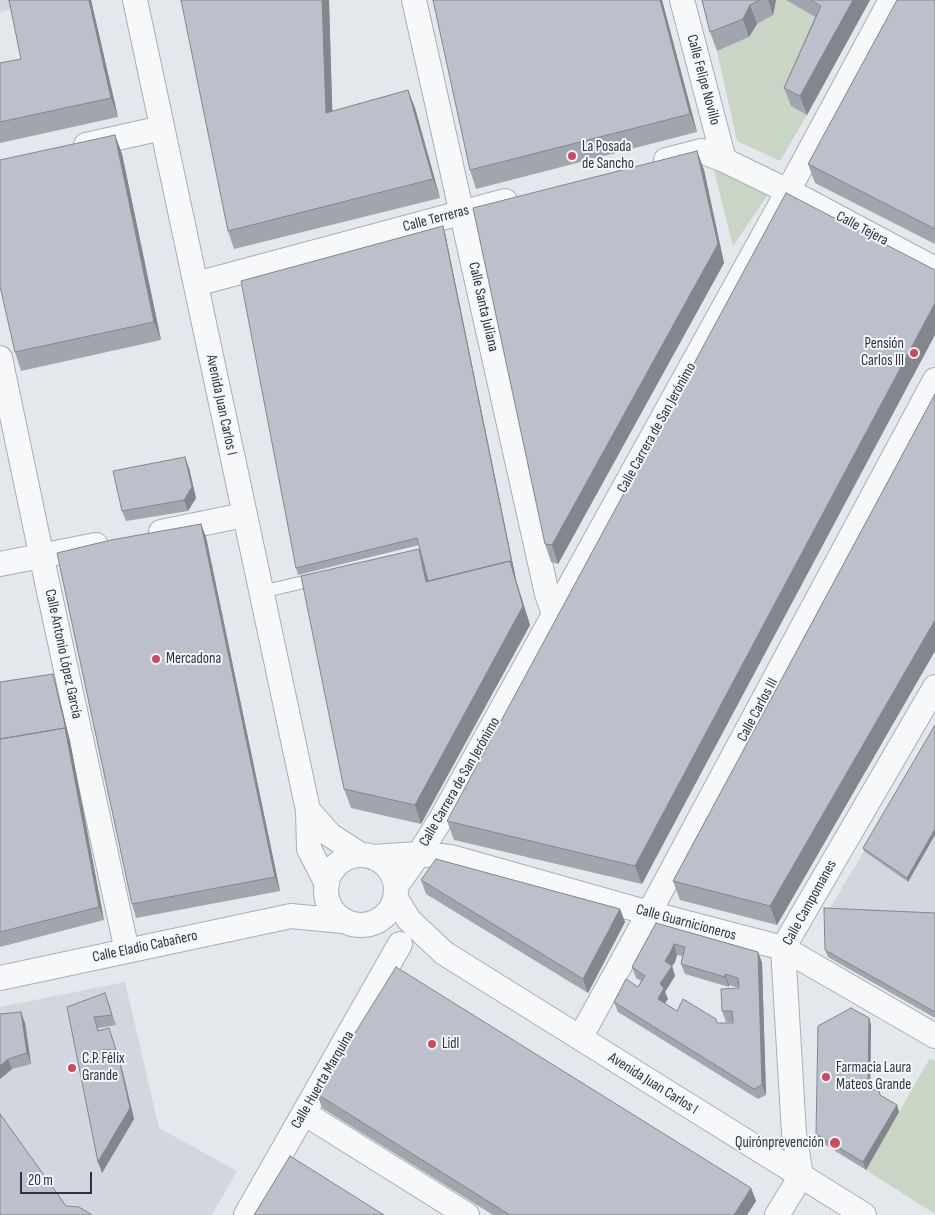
<!DOCTYPE html>
<meta charset="utf-8">
<style>
body{margin:0}
#map{position:relative;width:935px;height:1215px;overflow:hidden;background:#e4e7ec;font-family:"Sofia Sans Condensed",sans-serif}
canvas{display:block}
.scale{position:absolute;left:20px;top:1172px;width:72px;height:22px;box-sizing:border-box;border:2px solid #2b3445;border-top:0;padding-left:6px;font-size:15px;line-height:18px;white-space:nowrap;color:#2b3445;-webkit-text-stroke:4px #f4f6f9;paint-order:stroke}
</style>
<div id="map">
<canvas width="935" height="1215"></canvas>
<div class="scale">20 m</div>
</div>
<script>
const c = document.querySelector('canvas').getContext('2d');
c.lineJoin = 'round';
function fill(path, color) { c.fillStyle = color; c.fill(path, 'evenodd'); }
const toPath = rows => new Path2D(rows.map(r => 'M' + r).join(''));
function trace(path, color, width, dash) { c.strokeStyle = color; c.lineWidth = width; c.lineCap = dash ? 'butt' : 'round'; c.setLineDash(dash || []); c.stroke(path); }
function drawText(font, color, halo, rows, align = 'center') {
  c.font = font + ' "Sofia Sans Condensed",sans-serif'; c.lineWidth = 4; c.setLineDash([]); c.textBaseline = 'middle'; c.strokeStyle = halo; c.fillStyle = color; for (const [text, x, y, turn = 0] of rows) {
    c.save(); c.translate(x, y); c.rotate((+turn || 0) * Math.PI / 180); c.textAlign = isNaN(turn) ? turn : align; if (halo) c.strokeText(text, 0, 0); c.fillText(text, 0, 0); c.restore();
  }
}
const built = toPath([
 [0,0,49,0,0,12],
 [935,730,935,920,826,915,864,851],
 [125,982,159,1128,237,1171,212,1215,0,1215,0,1007]
]);
const green = toPath([
 [776,0,786,0,827,24,791,106,807,115,780,161,737,141,717,51,749,37,757,24],
 [713,166,769,193,733,246],
 [930,1058,935,1061,935,1214,866,1170]
]);
const service = toPath([
 [261,592,317,579]
]);
const minor = toPath([
 [135,0,308,810,309,849,327,884],
 [414,0,547,594,554,614],
 [682,0,724,160],
 [86,145,162,128],
 [666,160,701,151,724,160,804,199,935,269],
 [196,284,505,201],
 [0,358,47,582,127,951],
 [161,532,244,515],
 [0,564,96,545],
 [308,810,330,835,361,855],
 '326 890a35 35 0 1 1 70 0a35 35 0 1 1-70 0Z',
 [372,857,419,854,451,857,649,913,783,948,935,1036],
 [396,886,419,854,441,819,788,191,891,0],
 [395,897,409,920,444,953,864,1215],
 [0,978,291,916,343,921],
 [580,1038,649,913,935,380],
 [304,1113,467,1215],
 [246,1215,400,944],
 [777,1215,801,1176,794,1133,783,948,935,687]
]);
const wall = toPath([
 [91,0,118,117,0,143,0,63,21,59],
 [329,0,332,111,408,90,415,108,440,198,234,249,228,231],
 [662,0,697,132,476,189,470,170],
 [702,0,776,0,773,15,757,24,749,37,717,51,710,32],
 [786,0,870,0,807,115,791,106,784,88,815,17],
 [935,0,935,244,815,183,808,164],
 [115,135,122,154,161,340,21,371,15,352],
 [697,151,704,170,724,263,558,564,551,562,545,544],
 [445,233,516,580,530,625,421,824,351,808,344,789,421,555,419,545,298,575,296,568],
 [935,270,642,884,454,840,447,821],
 [935,394,935,651,777,925,680,900,673,881],
 [189,468,196,498,188,511,126,521,122,511],
 [201,524,206,537,280,891,136,918,132,904],
 [55,681,70,741,104,920,0,947,0,682],
 [935,725,908,882,864,851,863,848],
 [421,880,620,909,625,922,588,993,426,894],
 [935,913,935,1018,828,957,825,950],
 [656,923,758,952,762,963,766,1095,758,1099,618,1012,614,1002,638,987,641,981,636,978,632,967],
 [677,955,682,956,681,964,685,974,729,987,729,985,739,988,722,1011,726,1022,733,1022,733,1023,717,1023,677,1011,665,1003,668,999,665,992,675,976,672,966,675,962],
 [105,993,116,1025,98,1028,99,1031,109,1028,120,1061,106,1060,106,1062,120,1063,123,1073,134,1119,102,1173,67,1007],
 [0,1014,25,1023,31,1064,12,1069,0,1079],
 [869,1018,871,1025,870,1089,897,1105,899,1112,866,1170,819,1141,816,1134],
 [317,1094,751,1188,756,1201,747,1215,493,1215,322,1108]
]);
const shadedWall = toPath([
 [89,0,91,0,118,117,111,98],
 [322,0,329,0,333,132,326,113],
 [660,0,662,0,697,132,690,114],
 [768,0,776,0,773,15],
 [853,0,870,0,807,115,800,96],
 [750,5,757,24,749,37,743,19],
 [408,90,415,108,440,198,433,179],
 [115,135,122,154,161,340,154,322],
 [697,151,704,170,724,263,558,564,552,545],
 [443,226,445,233,516,580,530,625,421,824,415,805,510,561],
 [935,303,935,335,642,884,635,866],
 [185,457,189,468,196,498,188,511,184,500],
 [201,524,206,537,280,891,275,877],
 [419,549,426,567,432,593,426,582],
 [935,620,935,651,777,925,770,906],
 [53,674,55,681,70,741,104,920,99,907],
 [935,829,935,835,908,882,907,878],
 [620,909,625,922,588,993,583,979],
 [674,944,677,955,675,962,672,966,675,976,665,992,668,999,661,1009,658,999,660,984,665,961],
 [758,952,762,963,766,1095,762,1085],
 [725,974,729,985,729,987,725,977],
 [21,1012,25,1023,31,1064,27,1053],
 [869,1018,871,1025,870,1097,868,1089],
 [102,1050,106,1060,107,1072,104,1062],
 [8,1059,12,1069,0,1079,0,1066],
 [120,1063,123,1073,134,1119,102,1173,98,1162],
 [897,1105,899,1112,866,1170,863,1162],
 [751,1188,756,1201,747,1215,734,1215]
]);
const building = toPath([
 [9,0,89,0,111,98,0,122,0,63,21,59,9,0],
 [181,0,322,0,326,113,408,90,433,179,228,231,181,0],
 [433,0,660,0,690,114,470,170,433,0],
 [702,0,760,0,750,5,743,19,710,32,702,0],
 [811,0,853,0,800,96,784,88,821,6,811,0],
 [897,0,935,0,935,229,808,164,897,0],
 [115,135,154,322,15,352,0,286,0,160,115,135],
 [697,151,718,244,552,545,545,544,473,208,697,151],
 [786,193,935,270,935,303,635,866,447,821,786,193],
 [443,226,514,573,510,561,428,581,417,538,296,568,241,281,443,226],
 [935,394,935,620,770,906,673,881,935,394],
 [185,457,192,487,184,500,122,511,113,471,185,457],
 [201,524,275,877,132,904,57,553,111,540,201,524],
 [419,549,426,582,510,561,523,606,415,805,344,789,301,576,419,549],
 [53,674,67,734,65,728,0,739,0,682,53,674],
 [935,725,935,829,907,878,863,848,935,725],
 [65,728,99,907,0,932,0,739,65,728],
 [436,859,620,909,583,979,421,880,436,859],
 [824,908,935,913,935,1012,825,950,824,908],
 [656,923,758,952,762,1085,754,1089,614,1002,626,979,638,987,645,976,632,967,656,923],
 [674,944,685,947,681,964,725,977,725,974,738,978,739,988,721,989,722,1011,732,1011,733,1023,717,1023,716,1019,683,999,677,1011,658,999,664,988,660,984,672,966,665,961,671,951,674,944],
 [396,967,751,1188,734,1215,510,1215,317,1094,396,967],
 [105,993,112,1015,94,1017,98,1031,109,1028,116,1050,102,1050,104,1062,120,1063,130,1108,98,1162,67,1007,105,993],
 [851,1008,869,1018,868,1089,879,1090,880,1095,897,1105,863,1162,816,1134,818,1026,851,1008],
 [21,1012,27,1053,8,1059,0,1066,0,1014,21,1012],
 [0,1114,66,1206,79,1207,92,1215,1,1215,0,1214,0,1114],
 [290,1156,384,1215,254,1215,290,1156]
]);
const markers = [
 [572,156,5,"#d1495b"],
 [914,353,5,"#d1495b"],
 [156,659,5,"#d1495b"],
 [432,1044,5,"#d1495b"],
 [72,1068,5,"#d1495b"],
 [826,1077,5,"#d1495b"],
 [835,1143,6,"#d1495b"]
];
const streetNames = [
 ["Calle Felipe Novillo",703,80,75],
 ["Calle Terreras",436,219,-15],
 ["Calle Tejera",862,229,28],
 ["Calle Santa Juliana",483,307,77],
 ["Avenida Juan Carlos I",221,405,78],
 ["Calle Carrera de San Jerónimo",657,428,-61],
 ["Calle Antonio López García",63,654,78],
 ["Calle Carlos III",758,710,-62],
 ["Calle Carrera de San Jerónimo",460,782,-60],
 ["Calle Campomanes",810,903,-61],
 ["Calle Guarnicioneros",686,923,15],
 ["Calle Eladio Cabañero",145,947,-12],
 ["Calle Huerta Marquina",323,1080,-60],
 ["Avenida Juan Carlos I",653,1084,32]
];
const poiNames = [
 ["La Posada",582,147],
 ["de Sancho",582,164],
 ["Pensión",904,344,"right"],
 ["Carlos III",904,361,"right"],
 ["Mercadona",166,659],
 ["Lidl",442,1044],
 ["C.P. Félix",82,1059],
 ["Grande",82,1076],
 ["Farmacia Laura",836,1068],
 ["Mateos Grande",836,1085],
 ["Quirónprevención",824,1143,"right"]
];
fill(built, '#d2d6de');
fill(green, '#c9d6c5');
trace(service, '#a9aeb7', 14);
trace(minor, '#a9aeb7', 26);
trace(service, '#f7f8fa', 12);
trace(minor, '#f7f8fa', 24);
fill(wall, '#a1a5ae');
fill(shadedWall, '#83868d');
fill(building, '#bbc0ca');
trace(building, '#83868d', 1);
for (const [x, y, r, color] of markers) { const dot = new Path2D(); dot.arc(x, y, r, 0, 2 * Math.PI); c.fillStyle = color; c.fill(dot); trace(dot, '#f4f6f9', 2); }
drawText('15px', '#2b3445', '#f4f6f9', streetNames);
drawText('15px', '#2b3445', '#f4f6f9', poiNames, 'left');
</script>
